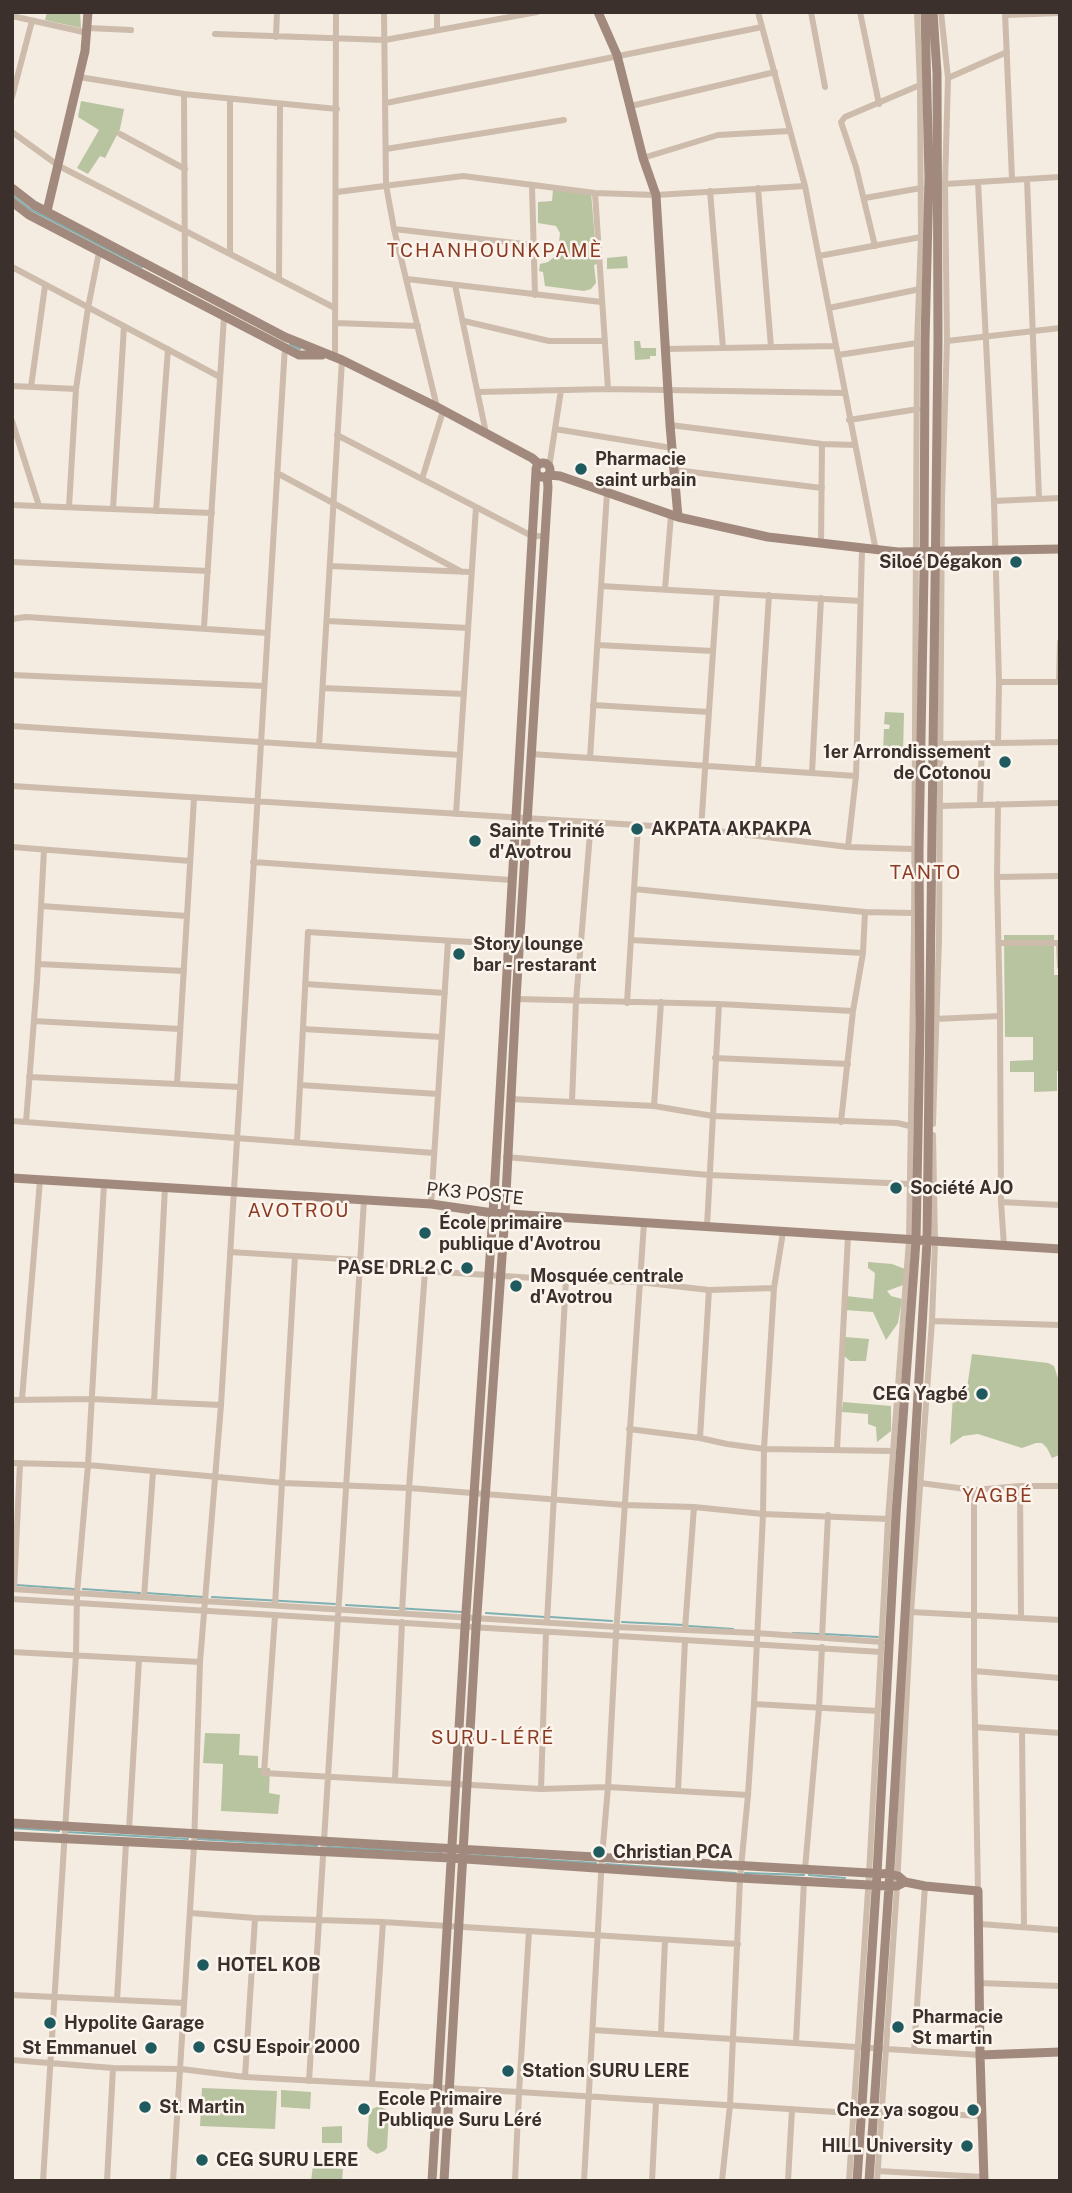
<!DOCTYPE html>
<meta charset="utf-8">
<style>
body{margin:0}
#map{position:relative;width:1072px;height:2193px;overflow:hidden;background:#f4ebe1;font-family:"Public Sans",sans-serif}
canvas{display:block}
.frame{position:absolute;inset:0;border:14px solid #3b302b;pointer-events:none}
</style>
<div id="map">
<canvas width="1072" height="2193"></canvas>
<div class="frame"></div>
</div>
<script>
const c = document.querySelector('canvas').getContext('2d');
c.lineJoin = 'round';
function fill(path, color) { c.fillStyle = color; c.fill(path, 'evenodd'); }
const toPath = rows => new Path2D(rows.map(r => 'M' + r).join(''));
function trace(path, color, width, dash) { c.strokeStyle = color; c.lineWidth = width; c.lineCap = dash ? 'butt' : 'round'; c.setLineDash(dash || []); c.stroke(path); }
function drawText(font, color, halo, rows, align = 'center') {
  c.font = font + ' "Public Sans",sans-serif'; c.lineWidth = 5; c.setLineDash([]); c.textBaseline = 'middle'; c.strokeStyle = halo; c.fillStyle = color; for (const [text, x, y, turn = 0] of rows) {
    c.save(); c.translate(x, y); c.rotate((+turn || 0) * Math.PI / 180); c.textAlign = isNaN(turn) ? turn : align; if (halo) c.strokeText(text, 0, 0); c.fillText(text, 0, 0); c.restore();
  }
}
const green = toPath([
 [47,12,80,12,81,28,45,20],
 [81,101,124,109,120,129,105,158,100,156,88,174,77,168,99,130,78,117],
 [553,190,591,192,597,264,594,265,596,283,591,289,584,291,545,286,543,272,539,271,540,264,548,262,553,258,558,250,560,233,556,226,538,223,538,202,552,201],
 [627,256,628,268,607,269,607,258],
 [634,341,640,341,641,348,656,348,656,356,650,356,650,359,635,360],
 [885,712,904,713,903,754,895,753,894,749,891,749,891,752,883,752,884,729,889,729,890,725,884,724],
 [1004,935,1054,935,1054,975,1060,975,1060,1071,1057,1071,1057,1091,1034,1092,1034,1072,1010,1072,1010,1061,1033,1060,1033,1037,1005,1037],
 [868,1262,892,1264,905,1269,903,1285,887,1291,891,1296,902,1299,898,1323,886,1340,873,1312,845,1310,846,1296,873,1299,875,1273,868,1268],
 [845,1337,869,1339,866,1361,850,1361,843,1355],
 [972,1354,1048,1363,1054,1366,1058,1378,1060,1407,1060,1454,1057,1456,1052,1458,1047,1448,1042,1443,1036,1443,1022,1448,978,1434,963,1436,950,1445,953,1395,966,1395],
 [843,1402,891,1406,891,1431,877,1442,876,1427,868,1424,868,1414,842,1412],
 [205,1733,240,1734,239,1755,258,1756,258,1768,270,1768,269,1793,280,1795,278,1814,221,1811,223,1764,203,1763],
 [202,2088,277,2091,275,2129,200,2126],
 [281,2090,311,2092,310,2109,281,2107],
 [379,2106,387,2110,389,2114,387,2148,384,2151,377,2154,370,2150,367,2146,369,2113,372,2109],
 [342,2126,342,2143,322,2143,322,2127],
 [313,2166,343,2169,342,2181,311,2181]
]);
const stream = toPath([
 [12,195,30,209,142,267],
 [290,344,300,349],
 [16,1585,74,1589],
 [83,1589,140,1593],
 [146,1593,203,1597],
 [212,1597,335,1604],
 [346,1605,462,1612],
 [486,1613,545,1617],
 [550,1617,612,1621],
 [622,1622,684,1625],
 [689,1626,733,1629],
 [793,1633,819,1634],
 [824,1634,878,1637],
 [12,1828,59,1831],
 [66,1832,188,1839],
 [196,1839,317,1846],
 [327,1847,441,1852],
 [468,1855,596,1863],
 [606,1864,736,1873],
 [745,1873,804,1875],
 [809,1875,845,1878]
]);
const street = toPath([
 [384,12,386,185,394,229,437,407],
 [758,12,805,186,876,551],
 [811,12,825,87],
 [860,12,879,104],
 [1005,12,1012,179],
 [1005,15,1060,13],
 [12,16,88,33],
 [88,28,131,30],
 [437,29,437,12],
 [215,34,385,40,537,12],
 [276,37,277,12],
 [79,77,184,94,337,109],
 [948,78,1007,52],
 [184,94,185,284],
 [12,97,32,21],
 [230,99,230,253],
 [386,103,762,27],
 [631,106,775,72],
 [12,132,59,166,335,308],
 [120,134,185,169],
 [386,149,564,120],
 [643,158,718,135,789,131],
 [1027,179,1039,499],
 [978,182,994,501,999,682,998,743],
 [945,184,1060,177],
 [532,186,535,295],
 [758,188,771,347],
 [710,191,723,348],
 [337,192,463,176,595,193,656,195,805,186],
 [595,193,608,389],
 [865,198,921,188],
 [394,229,533,245],
 [875,246,856,167,841,122,845,117,920,85],
 [819,256,921,237],
 [12,267,220,377],
 [279,278,280,104],
 [407,279,601,302],
 [455,285,486,433],
 [829,308,920,289],
 [464,321,549,341,605,341],
 [335,323,418,326],
 [947,341,1060,328],
 [665,349,836,346],
 [838,355,917,343],
 [335,357,336,12],
 [12,386,76,389],
 [31,387,45,286],
 [478,392,608,389,844,393],
 [849,420,918,409],
 [12,421,39,506],
 [670,425,822,444,855,445],
 [555,429,672,448],
 [337,435,532,536,545,536],
 [549,468,561,390],
 [675,470,822,488],
 [277,473,462,572],
 [422,479,443,411],
 [994,501,1060,498],
 [12,505,212,513],
 [69,507,76,389,88,308,99,252],
 [113,509,124,326],
 [156,511,168,349],
 [821,544,822,444],
 [12,562,208,571],
 [330,566,471,572],
 [601,586,860,601],
 [665,589,671,515],
 [12,619,26,617,267,633],
 [327,621,468,628],
 [204,627,224,317],
 [597,645,713,651],
 [12,675,264,686],
 [999,682,1060,682],
 [1059,682,1060,642],
 [323,688,464,694],
 [593,705,709,712],
 [12,726,460,755],
 [940,744,1060,742],
 [319,746,342,360],
 [531,754,856,776],
 [590,758,607,493],
 [758,769,769,595],
 [812,773,821,598],
 [12,786,701,829,848,847,913,849],
 [980,804,982,743],
 [998,804,997,877,1000,1016,1001,1202,1004,1246],
 [939,806,1060,803],
 [456,814,476,507],
 [701,829,717,593],
 [12,847,190,861],
 [848,847,856,776,862,549],
 [253,862,511,880],
 [997,877,1060,876],
 [634,889,865,912,913,913],
 [41,906,187,916],
 [631,940,863,953],
 [999,943,1060,943],
 [1059,943,1060,966],
 [38,964,184,971],
 [305,984,445,993],
 [516,999,719,1004,853,1011],
 [627,1003,638,825],
 [935,1019,1000,1016],
 [34,1021,180,1029],
 [303,1029,442,1037],
 [715,1058,848,1064],
 [29,1077,240,1087],
 [177,1084,194,798],
 [300,1085,438,1094],
 [510,1099,654,1106,713,1116,897,1123,910,1126],
 [572,1102,576,1001,591,822],
 [654,1106,661,1002],
 [12,1121,434,1153],
 [26,1122,37,981,44,850],
 [841,1122,853,1011,863,953,865,912],
 [933,1124,939,939,942,498,947,341,945,184,948,78,941,12],
 [297,1142,308,932,520,945],
 [506,1157,709,1175,910,1184],
 [1001,1202,1060,1205],
 [431,1204,448,941],
 [707,1227,719,1004],
 [230,1252,360,1260,425,1271,566,1280,639,1282,709,1290,774,1288],
 [932,1321,1060,1325],
 [22,1399,40,1180],
 [12,1400,91,1399,221,1405],
 [154,1402,165,1187],
 [629,1429,700,1438,727,1444,764,1449,894,1451],
 [700,1438,709,1290],
 [837,1449,848,1236],
 [12,1463,88,1465,283,1483,409,1488,624,1505,694,1507,763,1514,888,1519],
 [920,1483,974,1490,1020,1486,1060,1486],
 [1020,1486,1021,1618],
 [974,1490,974,1671,978,1891],
 [12,1589,617,1627,756,1633,882,1642],
 [14,1589,20,1463],
 [144,1597,153,1472],
 [12,1599,881,1652],
 [275,1605,295,1256],
 [402,1612,409,1488,425,1271],
 [911,1612,1060,1620],
 [275,1616,264,1773,541,1789,608,1787,748,1795],
 [547,1621,566,1280],
 [685,1629,694,1507],
 [822,1637,828,1515],
 [12,1652,200,1662],
 [974,1671,1060,1678],
 [754,1704,878,1711],
 [975,1727,1060,1733],
 [1022,1731,1024,1927],
 [395,1779,402,1622],
 [541,1789,546,1632],
 [678,1791,685,1640],
 [129,1830,139,1659],
 [805,1869,819,1708,822,1647],
 [190,1913,255,1918,383,1922,738,1944],
 [980,1924,1060,1930],
 [979,1983,1060,1986],
 [12,1995,184,2003],
 [117,2000,126,1843],
 [593,2030,980,2055],
 [661,2034,665,1940],
 [796,2042,804,1881],
 [914,2051,925,1886],
 [12,2060,113,2068,181,2069,245,2077,519,2092,852,2113],
 [245,2077,255,1918],
 [309,2081,364,1200],
 [372,2084,383,1922],
 [883,2111,981,2116],
 [878,2171,983,2177],
 [43,2181,76,1655,77,1593,88,1465,104,1184],
 [107,2181,113,2068],
 [173,2181,194,1846,200,1662,221,1405,285,346],
 [515,2181,519,2092,529,1931],
 [584,2181,602,1857,608,1787,616,1635,644,1223],
 [652,2181,656,2102],
 [722,2181,730,2105,740,1878,748,1795,754,1704,763,1514,764,1449,774,1288,783,1232],
 [788,2181,792,2109],
 [849,2181,869,1875,888,1519,909,1240,914,930,917,343,921,237,920,85,917,12],
 [877,2181,897,1886,911,1612,932,1321,935,1242,933,1135]
]);
const secondary = toPath([
 [598,12,617,55,643,158,656,195,670,425,678,517],
 [12,188,34,205,285,337,342,360,437,407,532,458,539,464],
 [12,202,29,215,299,355,322,355],
 [47,211,85,51,88,12],
 '536 470a7 7 0 1 1 14 0a7 7 0 1 1-14 0Z',
 [549,475,560,476,678,517,768,537,898,552,1060,549],
 [12,1178,431,1204,493,1213,1060,1249],
 [12,1823,869,1873,890,1874,898,1876,905,1882,925,1886,978,1891,980,2055,984,2181],
 [12,1836,451,1858,740,1878,889,1886,897,1886,905,1882],
 [980,2055,1060,2052],
 [432,2181,465,1627,493,1213,536,471],
 [444,2181,476,1628,505,1214,516,999,548,487,547,476],
 [857,2181,877,1874,896,1514,916,1241,920,1025,919,850,924,571,925,341,929,178,925,12],
 [869,2181,889,1886,927,1242,938,341,937,73,933,12]
]);
const markers = [
 [581,469,7,"#1f5a5e"],
 [1016,562,7,"#1f5a5e"],
 [1005,762,7,"#1f5a5e"],
 [637,829,7,"#1f5a5e"],
 [475,841,7,"#1f5a5e"],
 [459,954,7,"#1f5a5e"],
 [896,1188,7,"#1f5a5e"],
 [425,1233,7,"#1f5a5e"],
 [467,1268,7,"#1f5a5e"],
 [516,1286,7,"#1f5a5e"],
 [982,1394,7,"#1f5a5e"],
 [599,1852,7,"#1f5a5e"],
 [203,1965,7,"#1f5a5e"],
 [50,2023,7,"#1f5a5e"],
 [898,2027,7,"#1f5a5e"],
 [199,2047,7,"#1f5a5e"],
 [151,2048,7,"#1f5a5e"],
 [508,2071,7,"#1f5a5e"],
 [145,2107,7,"#1f5a5e"],
 [364,2109,7,"#1f5a5e"],
 [973,2110,7,"#1f5a5e"],
 [967,2146,7,"#1f5a5e"],
 [202,2160,7,"#1f5a5e"]
];
const poiNames = [
 ["Pharmacie",595,459],
 ["saint urbain",595,480],
 ["Siloé Dégakon",1002,562,"right"],
 ["1er Arrondissement",991,752,"right"],
 ["de Cotonou",991,773,"right"],
 ["AKPATA AKPAKPA",651,829],
 ["Sainte Trinité",489,831],
 ["d'Avotrou",489,852],
 ["Story lounge",473,944],
 ["bar - restarant",473,965],
 ["Société AJO",910,1188],
 ["École primaire",439,1223],
 ["publique d'Avotrou",439,1244],
 ["PASE DRL2 C",453,1268,"right"],
 ["Mosquée centrale",530,1276],
 ["d'Avotrou",530,1297],
 ["CEG Yagbé",968,1394,"right"],
 ["Christian PCA",613,1852],
 ["HOTEL KOB",217,1965],
 ["Pharmacie",912,2017],
 ["St martin",912,2038],
 ["Hypolite Garage",64,2023],
 ["CSU Espoir 2000",213,2047],
 ["St Emmanuel",137,2048,"right"],
 ["Station SURU LERE",522,2071],
 ["Ecole Primaire",378,2099],
 ["Publique Suru Léré",378,2120],
 ["St. Martin",159,2107],
 ["Chez ya sogou",959,2110,"right"],
 ["HILL University",953,2146,"right"],
 ["CEG SURU LERE",216,2160]
];
const streetNames = [
 ["PK3 POSTE",475,1194,6]
];
const neighbourhoodNames = [
 ["TCHANHOUNKPAMÈ",495,251],
 ["TANTO",926,873],
 ["AVOTROU",299,1211],
 ["YAGBÉ",998,1496],
 ["SURU-LÉRÉ",493,1738]
];
fill(green, '#b8c4a0');
trace(stream, '#7fb0b2', 2);
trace(street, '#cdbbac', 6);
trace(secondary, '#a18a7d', 9);
for (const [x, y, r, color] of markers) { const dot = new Path2D(); dot.arc(x, y, r, 0, 2 * Math.PI); c.fillStyle = color; c.fill(dot); trace(dot, '#fbf5ee', 2.5); }
drawText('bold 18px', '#3b302b', '#fbf5ee', poiNames, 'left');
drawText('18px', '#3b302b', '#fbf5ee', streetNames);
c.letterSpacing = '2px';
drawText('19px', '#8c3b22', '#fbf5ee', neighbourhoodNames);
c.letterSpacing = '0px';
</script>
